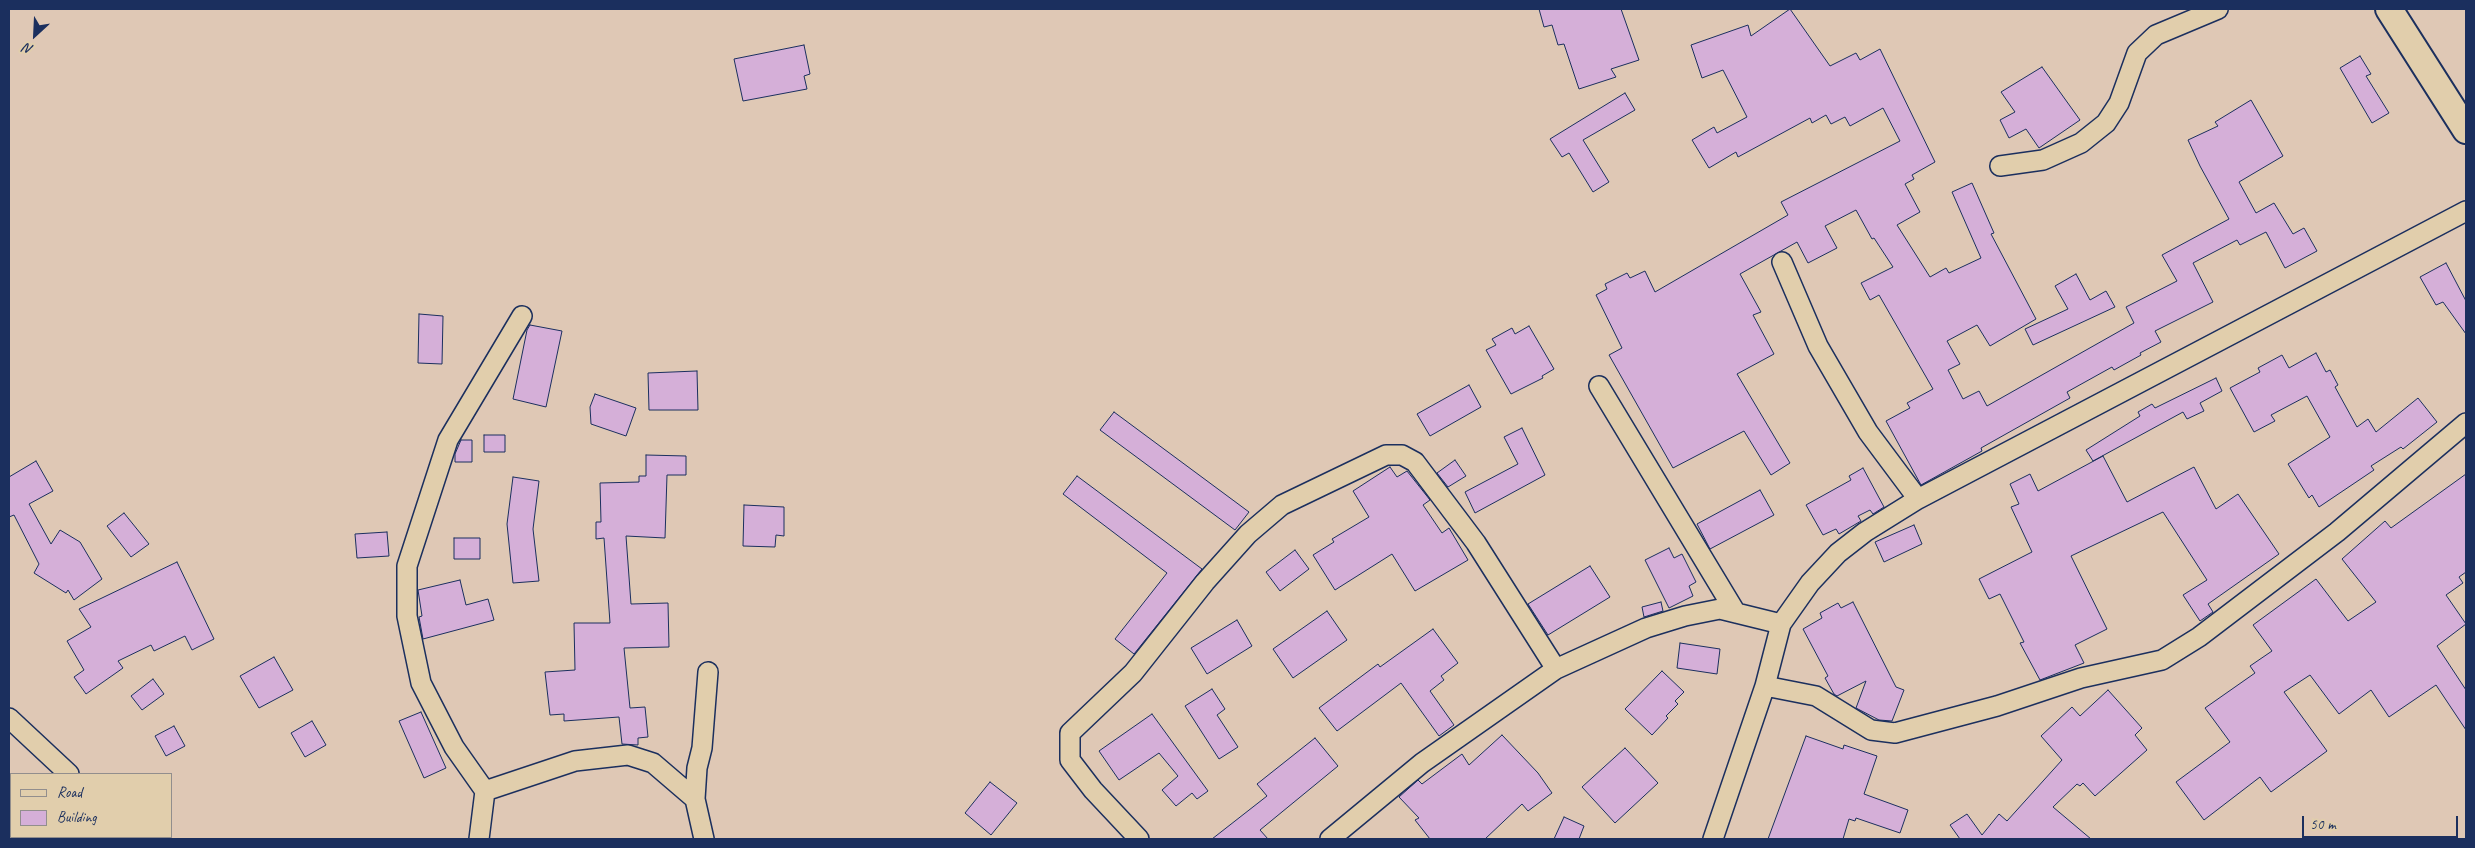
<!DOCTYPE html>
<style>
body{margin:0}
#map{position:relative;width:2475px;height:848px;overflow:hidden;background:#dfc8b5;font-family:Caveat,sans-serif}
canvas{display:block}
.frame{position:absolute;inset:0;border:10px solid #1b2f5e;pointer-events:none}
.legend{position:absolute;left:10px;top:773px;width:162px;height:65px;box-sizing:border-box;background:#e1ceac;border:1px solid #928e8d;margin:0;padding:6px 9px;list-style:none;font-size:15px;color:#1b2f5e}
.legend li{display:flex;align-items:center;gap:10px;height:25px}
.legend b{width:25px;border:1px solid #928e8d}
.north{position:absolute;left:10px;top:10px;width:50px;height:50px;-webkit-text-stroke:4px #e1ceac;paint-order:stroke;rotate:205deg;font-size:14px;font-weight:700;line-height:20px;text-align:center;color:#1b2f5e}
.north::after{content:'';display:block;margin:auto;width:18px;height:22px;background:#1b2f5e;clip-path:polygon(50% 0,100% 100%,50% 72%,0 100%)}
.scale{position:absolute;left:2302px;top:816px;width:156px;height:22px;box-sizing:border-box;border:2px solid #1b2f5e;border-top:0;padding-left:6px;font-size:15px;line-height:18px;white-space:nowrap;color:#1b2f5e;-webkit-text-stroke:4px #e1ceac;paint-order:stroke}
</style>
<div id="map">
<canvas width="2475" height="848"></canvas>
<div class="frame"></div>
<ul class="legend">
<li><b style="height:6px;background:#e1ceac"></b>Road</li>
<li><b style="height:14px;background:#d5afd8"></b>Building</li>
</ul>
<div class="north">N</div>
<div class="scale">50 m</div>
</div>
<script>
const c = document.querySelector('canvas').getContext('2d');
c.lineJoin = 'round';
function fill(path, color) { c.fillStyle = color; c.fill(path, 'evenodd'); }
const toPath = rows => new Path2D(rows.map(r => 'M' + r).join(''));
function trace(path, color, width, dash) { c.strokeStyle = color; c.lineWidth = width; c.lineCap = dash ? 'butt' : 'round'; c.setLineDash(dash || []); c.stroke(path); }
const building = toPath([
 [1539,9,1621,9,1639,60,1611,69,1616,77,1579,89,1564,44,1558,45,1552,25,1544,27,1539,9],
 [1790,9,1830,66,1856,53,1860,60,1880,49,1935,162,1912,175,1914,179,1905,184,1920,212,1897,225,1930,277,1946,268,1949,273,1981,258,1952,192,1972,183,1994,233,1991,234,2036,319,1990,346,1977,325,1947,341,1960,364,1948,370,1963,399,1979,391,1987,406,2134,323,2126,307,2177,281,2162,255,2229,219,2200,166,2188,140,2218,126,2215,122,2251,100,2283,156,2239,182,2256,213,2274,203,2293,234,2304,228,2317,251,2285,268,2266,232,2240,245,2237,240,2193,263,2213,302,2155,331,2161,342,2140,353,2141,355,2114,370,2112,367,2067,392,2070,398,1981,448,1982,451,1921,485,1886,421,1910,408,1907,403,1933,389,1879,295,1870,300,1861,283,1893,267,1874,238,1872,239,1856,210,1825,226,1837,248,1808,263,1797,242,1740,274,1761,312,1753,315,1774,354,1737,374,1790,463,1771,475,1744,431,1673,468,1609,355,1622,348,1596,295,1607,289,1605,284,1627,273,1630,278,1645,271,1655,292,1788,215,1781,202,1900,141,1883,108,1850,126,1845,117,1831,124,1826,115,1812,123,1810,118,1738,157,1736,152,1709,168,1692,140,1714,127,1717,133,1747,117,1723,70,1702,78,1691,45,1748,25,1751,36,1790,9],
 [804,45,810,74,804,76,807,89,743,101,734,59,804,45],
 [2360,56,2371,74,2366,76,2389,113,2372,123,2340,68,2360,56],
 [2042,67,2080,120,2039,148,2026,129,2009,138,2000,120,2015,112,2001,92,2042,67],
 [1625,93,1635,110,1583,140,1609,182,1593,192,1569,153,1562,157,1550,139,1625,93],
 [2446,263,2466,301,2466,334,2443,302,2436,305,2420,277,2446,263],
 [2076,274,2090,300,2106,291,2115,307,2033,345,2025,329,2068,309,2055,286,2076,274],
 [419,314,443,316,442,364,418,363,419,314],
 [530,325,562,331,546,407,513,399,527,330,530,325],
 [1529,326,1554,369,1542,376,1543,378,1511,394,1486,350,1496,345,1492,339,1512,328,1515,334,1529,326],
 [2316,353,2326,372,2330,370,2338,385,2335,387,2357,427,2368,419,2376,432,2418,398,2437,422,2403,449,2401,447,2371,466,2374,470,2319,507,2312,495,2309,498,2288,464,2330,437,2307,396,2271,415,2275,421,2254,432,2230,388,2260,372,2258,368,2282,355,2289,368,2316,353],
 [697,371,698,410,649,410,648,373,697,371],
 [2216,378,2222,391,2200,403,2204,411,2187,419,2183,412,2093,461,2086,450,2140,416,2138,412,2152,404,2155,408,2216,378],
 [1469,385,1481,407,1430,436,1417,414,1469,385],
 [595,394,636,408,626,436,591,424,590,407,595,394],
 [1114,412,1249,512,1235,530,1100,430,1114,412],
 [1522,428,1545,475,1475,513,1465,492,1518,464,1504,437,1522,428],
 [484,435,505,435,505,452,484,452,484,435],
 [461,440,472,440,472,462,455,462,455,454,461,440],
 [646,455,686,456,686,475,667,475,665,538,626,536,631,604,668,603,669,647,624,648,630,708,645,707,648,737,638,738,638,745,622,744,619,717,564,721,564,714,550,715,545,672,575,670,574,623,610,623,604,538,596,539,596,522,601,522,600,483,639,482,639,476,646,476,646,455],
 [2103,456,2127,502,2194,467,2216,509,2238,494,2279,554,2208,604,2213,612,2200,621,2183,595,2207,580,2163,512,2071,556,2107,629,2075,645,2084,663,2040,680,2020,643,2024,642,2000,594,1989,599,1979,579,2032,552,2011,507,2019,504,2010,484,2030,474,2038,491,2103,456],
 [1455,460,1466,476,1448,487,1437,473,1455,460],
 [36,461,53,491,29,504,51,544,60,530,80,542,102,579,74,600,68,590,66,593,34,573,39,564,14,515,9,517,9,477,36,461],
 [1390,467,1397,477,1407,471,1430,500,1423,505,1442,533,1449,528,1468,560,1415,591,1392,554,1335,590,1313,555,1334,542,1332,539,1369,517,1353,491,1390,467],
 [1863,468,1884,507,1873,514,1870,510,1858,516,1861,521,1839,534,1836,529,1823,535,1806,505,1851,480,1849,476,1863,468],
 [2466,474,2466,572,2459,577,2463,583,2446,595,2466,624,2437,646,2466,690,2466,730,2436,685,2389,717,2371,690,2339,714,2310,675,2284,692,2327,751,2271,792,2260,777,2204,820,2176,782,2230,742,2205,708,2255,673,2250,666,2272,651,2253,625,2316,579,2348,621,2376,602,2342,559,2385,521,2391,528,2466,474],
 [1077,476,1202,569,1134,654,1115,639,1167,573,1063,494,1077,476],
 [513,477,539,481,533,529,539,581,513,583,507,524,513,477],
 [1760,490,1774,515,1710,549,1697,524,1760,490],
 [744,505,784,507,784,536,776,535,775,547,743,546,744,505],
 [124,513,149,544,131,557,107,526,124,513],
 [1914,525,1922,544,1884,562,1875,542,1914,525],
 [387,532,389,556,357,558,355,534,387,532],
 [454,538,480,538,480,559,454,559,454,538],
 [1669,548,1674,558,1682,554,1696,582,1689,586,1693,596,1669,608,1645,560,1669,548],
 [1295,550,1309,569,1280,591,1266,572,1295,550],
 [177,562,214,639,192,650,185,636,154,651,151,645,118,661,123,668,86,694,74,677,84,670,67,641,91,627,79,609,177,562],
 [1590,566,1610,597,1548,635,1528,604,1590,566],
 [460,580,466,605,488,599,494,620,423,639,419,617,422,616,418,590,460,580],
 [1661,602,1663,611,1644,617,1642,607,1661,602],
 [1853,602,1896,687,1904,690,1892,721,1879,720,1856,708,1866,681,1837,696,1834,694,1825,678,1828,676,1803,629,1822,618,1820,613,1838,603,1841,608,1853,602],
 [1327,611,1347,640,1293,678,1273,649,1327,611],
 [1237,620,1252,646,1207,674,1191,648,1237,620],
 [1433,629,1458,663,1441,676,1444,680,1430,691,1454,725,1439,736,1401,683,1337,731,1319,708,1378,664,1380,667,1433,629],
 [1680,643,1720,649,1717,674,1677,668,1680,643],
 [274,657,293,690,259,708,240,676,274,657],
 [1662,671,1684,692,1675,701,1678,704,1666,716,1668,718,1652,735,1625,709,1662,671],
 [153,679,164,694,142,710,131,696,153,679],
 [1212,689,1225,709,1217,715,1238,747,1219,759,1185,706,1212,689],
 [2108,690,2142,728,2135,735,2147,750,2095,796,2083,783,2080,786,2077,784,2053,807,2091,839,1960,839,1950,825,1967,814,1982,835,1999,814,2007,821,2062,760,2041,736,2072,707,2080,716,2108,690],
 [421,712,446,768,424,778,399,721,421,712],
 [1152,714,1208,791,1197,799,1192,793,1176,806,1162,790,1178,776,1159,753,1119,780,1099,751,1152,714],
 [312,721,326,745,305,757,291,733,312,721],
 [174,726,185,746,166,756,155,736,174,726],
 [1502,735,1538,773,1552,793,1528,811,1522,804,1485,839,1430,839,1415,820,1419,818,1399,797,1418,780,1422,784,1462,754,1469,765,1502,735],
 [1806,736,1843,749,1844,745,1877,756,1864,794,1908,810,1900,833,1856,818,1855,821,1849,819,1843,839,1768,839,1806,736],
 [1315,738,1338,766,1260,830,1268,839,1212,839,1267,796,1257,784,1315,738],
 [1625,748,1658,783,1615,823,1582,787,1625,748],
 [990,782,1017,803,991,835,965,813,990,782],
 [1564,817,1584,826,1579,839,1554,839,1564,817]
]);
const minor = toPath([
 [2000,166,2043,160,2081,143,2106,123,2119,103,2137,53,2156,35,2218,9],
 [1782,262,1818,346,1868,432,1918,499],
 [1599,386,1736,613],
 [1765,686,1816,696,1871,730,1895,733,1997,706,2081,678,2162,660,2199,637,2337,532,2466,423],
 [9,718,69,774],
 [485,791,575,761,628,755,653,763,695,799],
 [135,837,137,839],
 [479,839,485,791,454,747,421,683,407,616,407,566,448,440,522,316],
 [704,839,695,799,697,768,702,748,708,672],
 [1139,839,1093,790,1070,760,1070,733,1133,673,1205,582,1248,534,1282,505,1386,455,1402,455,1415,462,1476,543,1556,669],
 [1330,839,1422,763,1556,669,1646,628,1685,616,1720,609,1781,624],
 [1713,839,1765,686,1781,624,1810,583,1838,553,1865,532,1918,499,2466,211]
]);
const secondary = toPath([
 [2389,9,2466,130]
]);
fill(building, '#d5afd8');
trace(building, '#1b2f5e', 1);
trace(minor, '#1b2f5e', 22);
trace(secondary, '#1b2f5e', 30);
trace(minor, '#e1ceac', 19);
trace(secondary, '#e1ceac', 26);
</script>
